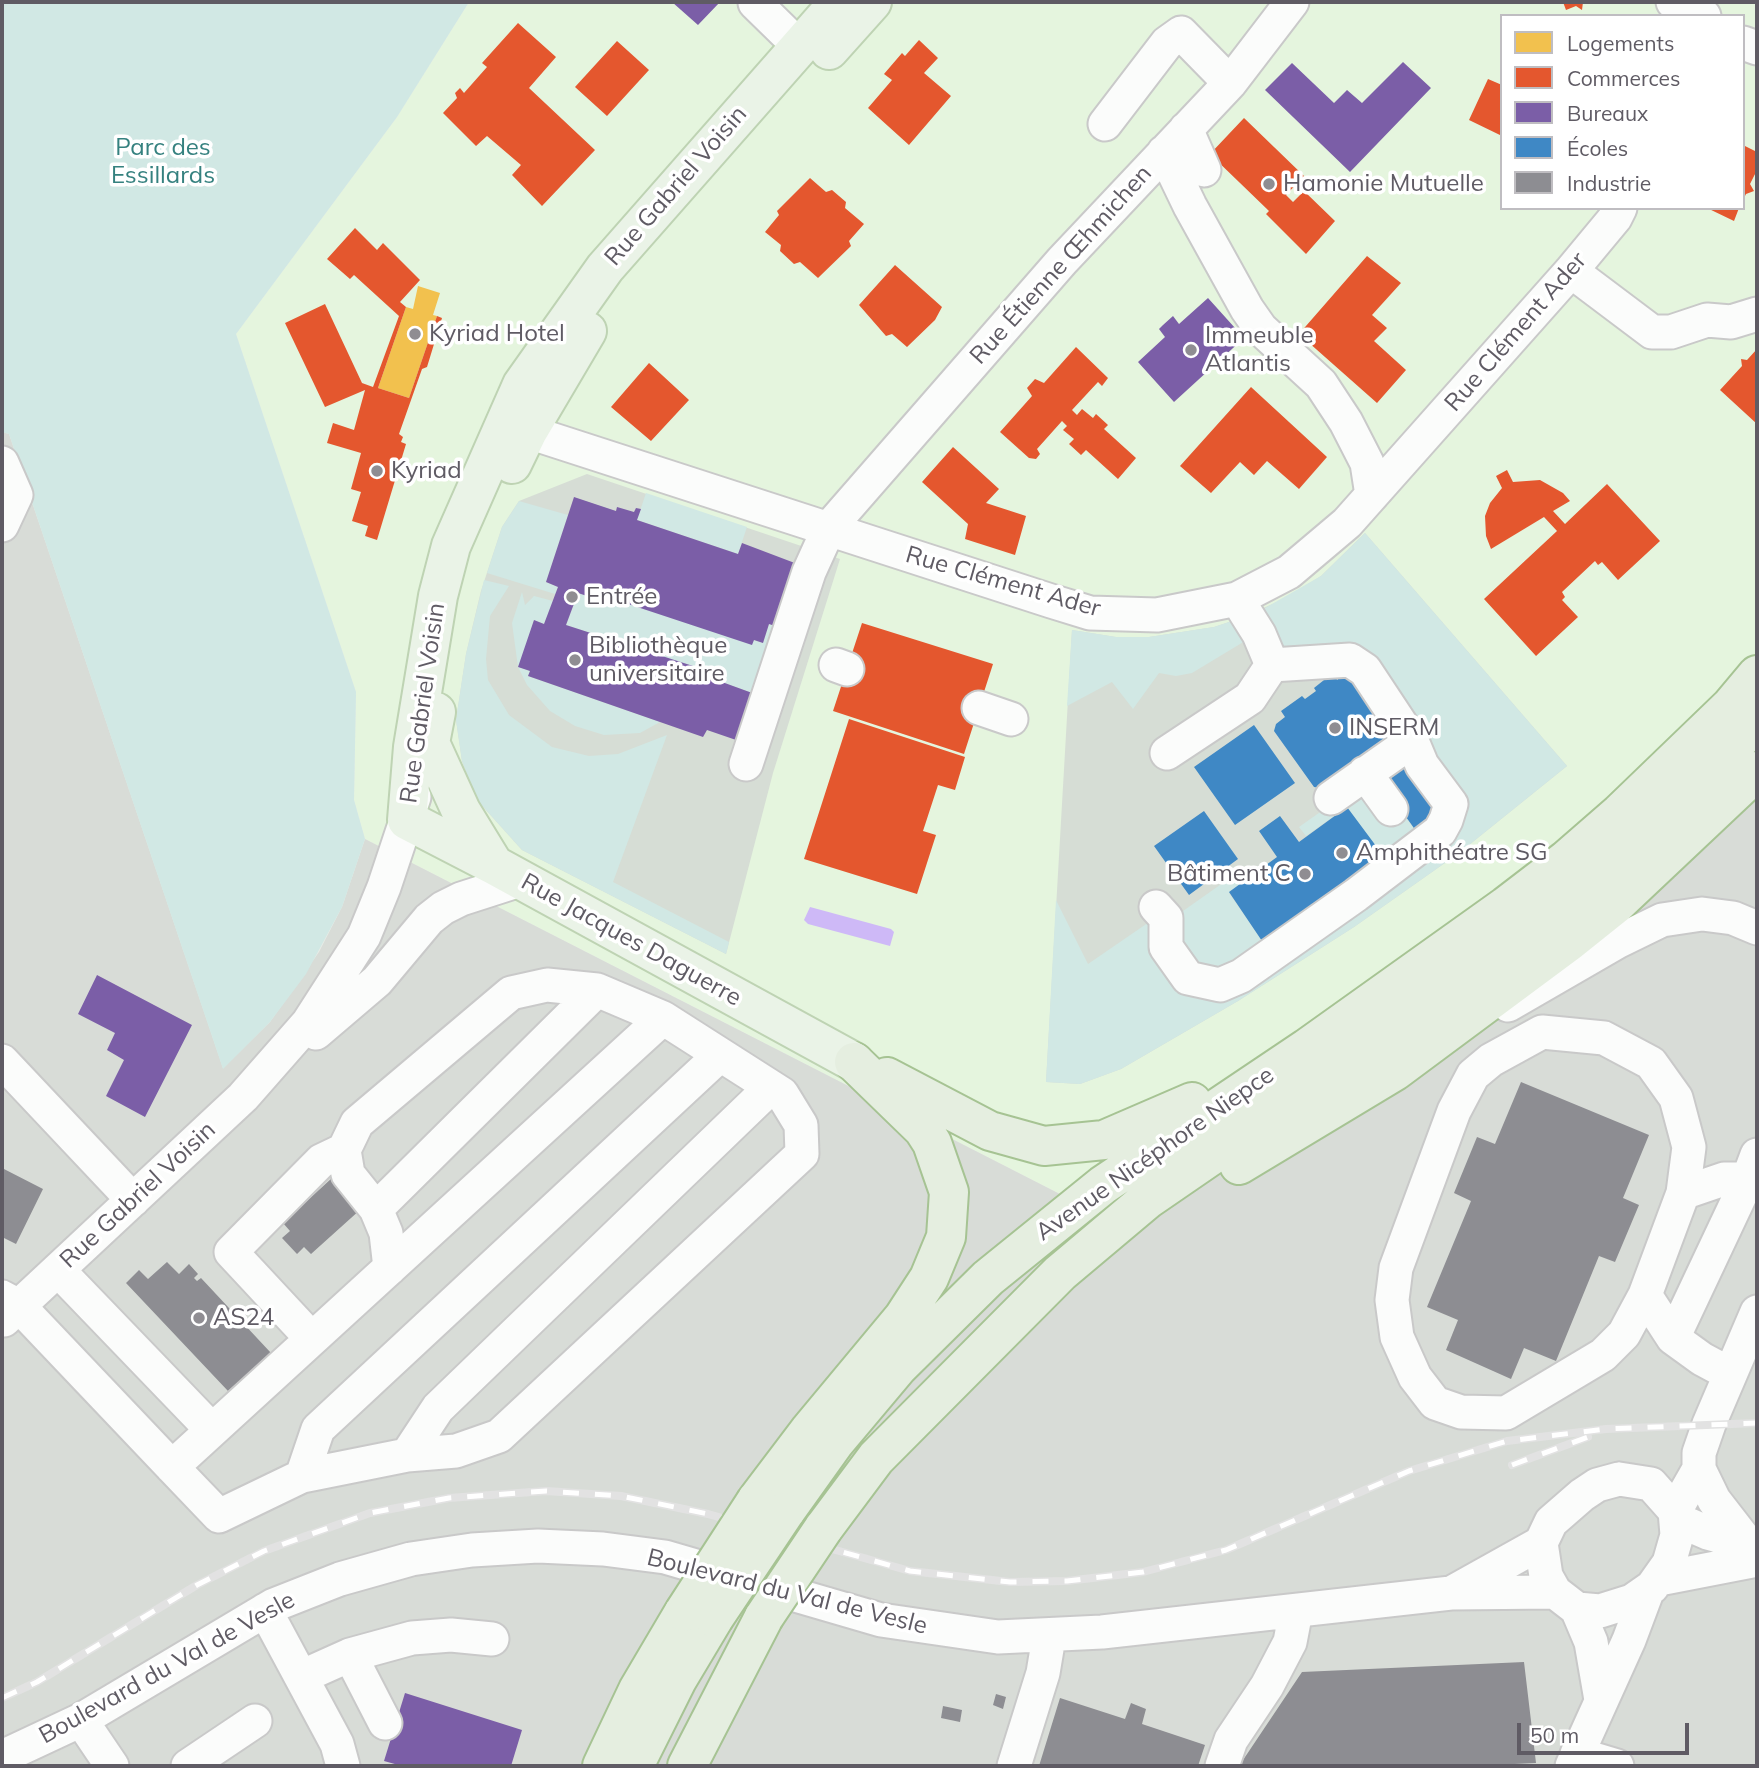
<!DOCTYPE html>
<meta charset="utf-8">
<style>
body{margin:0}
#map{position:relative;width:1759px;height:1768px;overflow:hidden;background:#e7ebe6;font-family:Mulish,sans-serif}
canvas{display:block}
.frame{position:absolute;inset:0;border:4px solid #5f5b64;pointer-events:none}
.legend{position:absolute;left:1500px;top:14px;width:245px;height:196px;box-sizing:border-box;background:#fff;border:2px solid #bfbdc1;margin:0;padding:9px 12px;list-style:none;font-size:21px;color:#5f5b64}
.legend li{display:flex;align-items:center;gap:14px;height:35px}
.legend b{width:35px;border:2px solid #bfbdc1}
.scale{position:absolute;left:1517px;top:1723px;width:172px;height:32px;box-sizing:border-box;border:4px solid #5f5b64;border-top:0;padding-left:9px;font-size:21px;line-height:24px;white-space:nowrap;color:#5f5b64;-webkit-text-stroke:5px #fff;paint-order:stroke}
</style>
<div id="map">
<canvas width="1759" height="1768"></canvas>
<div class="frame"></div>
<ul class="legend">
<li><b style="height:19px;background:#f2c14e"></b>Logements</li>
<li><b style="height:19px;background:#e4572e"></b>Commerces</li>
<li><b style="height:19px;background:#7b5ea7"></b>Bureaux</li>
<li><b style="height:19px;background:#3f88c5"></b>Écoles</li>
<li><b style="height:19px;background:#8d8d92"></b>Industrie</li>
</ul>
<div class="scale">50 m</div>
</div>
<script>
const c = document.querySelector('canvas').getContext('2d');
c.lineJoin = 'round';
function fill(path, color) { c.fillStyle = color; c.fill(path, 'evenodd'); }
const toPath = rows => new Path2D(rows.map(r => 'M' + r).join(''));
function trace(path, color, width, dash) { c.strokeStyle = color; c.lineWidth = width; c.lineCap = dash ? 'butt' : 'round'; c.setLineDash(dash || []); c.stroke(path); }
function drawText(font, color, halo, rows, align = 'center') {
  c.font = font + ' Mulish,sans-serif'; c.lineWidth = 7; c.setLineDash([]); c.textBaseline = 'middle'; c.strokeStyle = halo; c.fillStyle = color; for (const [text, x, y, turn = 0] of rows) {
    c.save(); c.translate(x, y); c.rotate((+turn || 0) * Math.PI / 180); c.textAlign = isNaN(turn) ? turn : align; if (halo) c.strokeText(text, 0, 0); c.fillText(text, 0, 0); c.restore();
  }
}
const commercial = toPath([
 [469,2,1757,2,1757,693,1541,902,1099,1214,365,839,354,800,356,692,236,334,397,117],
 [1502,16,1743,16,1743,208,1502,208]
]);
const industrial = toPath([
 [2,432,9,434,223,1068,270,1022,319,952,342,907,365,839,1099,1214,1541,902,1757,693,1757,1766,2,1766]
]);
const education = toPath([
 [587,474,840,559,773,773,726,954,522,850,477,800,462,761,456,720,466,654,481,591,502,527,519,501],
 [1365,533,1567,766,1459,853,1354,927,1238,1001,1121,1069,1080,1084,1046,1082,1072,630,1116,637,1149,637,1214,627,1238,619,1284,599,1321,576]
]);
const green = toPath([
 [2,2,469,2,397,117,236,334,356,692,354,800,365,839,342,907,306,974,270,1022,223,1069,9,434,2,432],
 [646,493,747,527,738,554,637,520],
 [519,501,568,515,546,582,558,587,555,594,487,573,502,527],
 [1365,533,1567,766,1459,853,1354,927,1238,1001,1121,1069,1080,1084,1046,1082,1056,900,1088,964,1155,918,1175,983,1219,1002,1438,845,1468,809,1376,670,1300,656,1282,647,1265,623,1265,608,1321,576],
 [484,580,509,586,490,616,486,659,488,680,509,715,552,747,589,756,618,754,667,735,613,882,729,942,726,954,522,850,477,800,462,761,456,720,466,654],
 [522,592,525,605,534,596,553,601,544,624,534,620,519,667,530,671,528,676,660,722,640,733,604,735,575,726,550,711,527,685,518,667,512,623],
 [578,593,596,598,598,594,763,643,769,624,778,627,755,694,722,682,723,676,566,625],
 [1238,619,1245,641,1192,673,1176,676,1159,673,1133,709,1112,682,1067,706,1072,630,1116,637,1149,637,1214,627],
 [1364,781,1399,808,1416,831,1373,871,1368,865,1381,854,1347,807,1306,836,1299,827],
 [1244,868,1251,876,1229,893,1262,940,1308,908,1314,916,1226,975,1199,970,1179,945,1183,911]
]);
const water = toPath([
 [810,907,891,929,894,932,890,946,808,924,804,920]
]);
const homes = toPath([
 [418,286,440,293,433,315,437,316,409,398,378,388,406,307,413,309]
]);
const shops = toPath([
 [1563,2,1583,2,1582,10,1576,6,1566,10],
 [518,23,556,57,529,88,595,150,542,206,512,175,521,165,487,136,476,146,443,113,457,98,455,93,460,88,464,93,487,67,482,63],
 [919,40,938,58,924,73,951,96,909,145,868,108,892,80,884,74,902,53,905,56],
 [617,41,649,70,607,116,575,87],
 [1488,79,1502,85,1502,136,1469,120],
 [1244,118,1304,176,1286,195,1293,202,1304,191,1335,221,1306,254,1266,214,1269,211,1210,154],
 [1743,145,1757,152,1757,170,1750,184,1754,191,1746,194,1743,200],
 [810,178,826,192,832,190,846,202,845,208,864,224,849,241,851,246,818,278,800,262,794,264,780,251,781,245,765,232,779,215,777,211],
 [1707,208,1739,208,1734,221],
 [355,228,377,250,383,243,420,280,400,302,406,307,378,388,409,398,437,316,442,318,427,367,422,369,399,434,403,437,401,442,406,444,377,540,365,536,368,526,352,521,361,492,351,489,361,453,327,443,333,423,354,430,365,390,325,407,285,323,325,304,362,383,373,387,399,316,354,275,350,279,327,259],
 [1367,256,1401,283,1372,315,1387,328,1374,341,1406,370,1377,403,1299,334],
 [895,265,942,307,935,320,907,347,892,334,886,336,859,305],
 [1076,347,1108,378,1102,386,1098,382,1072,410,1077,415,1082,409,1093,418,1096,414,1108,425,1104,429,1136,458,1118,479,1086,450,1081,455,1069,444,1074,439,1063,430,1067,426,1062,421,1037,449,1040,454,1036,459,1029,458,1000,432,1032,396,1027,388,1035,379,1044,383],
 [1757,349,1757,424,1720,390,1742,366,1741,359,1747,360],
 [649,363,689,400,651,441,611,407],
 [1251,387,1327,457,1299,489,1267,461,1254,475,1240,462,1211,493,1180,466],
 [953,447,999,489,986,503,1026,516,1015,555,965,539,968,524,922,482],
 [1507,470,1513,482,1540,480,1563,493,1570,501,1553,511,1565,524,1607,484,1660,541,1618,580,1602,562,1598,565,1595,561,1562,592,1565,597,1562,600,1578,617,1536,656,1484,599,1557,531,1544,517,1491,549,1486,536,1485,516,1490,503,1502,488,1496,476],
 [862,623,993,664,964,754,833,711],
 [849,719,965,757,955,790,938,785,923,831,936,835,917,894,804,859]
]);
const offices = toPath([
 [672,2,720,2,698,25],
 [1403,62,1431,88,1350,172,1265,90,1292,63,1334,103,1347,90,1362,103],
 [1208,298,1244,338,1174,402,1138,362,1165,337,1159,329,1163,325,1173,316,1179,324],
 [574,497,616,511,617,507,634,512,636,508,641,509,637,520,738,554,742,543,800,565,778,627,769,624,763,643,754,640,752,645,598,594,596,599,578,593,566,625,724,676,722,682,755,694,739,741,707,730,703,737,528,676,530,671,518,667,534,620,544,624,558,587,546,582],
 [97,975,192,1025,145,1117,106,1096,124,1060,107,1050,115,1033,78,1014],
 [405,1693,522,1730,511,1766,402,1766,384,1761]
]);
const schools = toPath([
 [1349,670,1395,735,1320,788,1314,787,1274,731,1276,724,1285,717,1281,711,1302,696,1305,699,1316,691,1314,688,1334,672,1337,680],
 [1254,725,1295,783,1235,825,1194,767],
 [1404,768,1438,815,1416,831,1382,783],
 [1347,807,1382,854,1262,941,1229,892,1277,857,1259,831,1280,816,1299,842],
 [1204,811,1238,859,1189,895,1154,846]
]);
const industry = toPath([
 [1521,1082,1649,1135,1623,1198,1639,1205,1615,1262,1599,1256,1556,1361,1524,1348,1511,1379,1446,1350,1458,1320,1427,1307,1471,1201,1454,1193,1477,1137,1495,1144],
 [2,1168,43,1189,16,1244,2,1237],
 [332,1178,361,1209,311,1254,304,1247,297,1254,282,1238,290,1231,283,1223],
 [167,1262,179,1274,189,1264,198,1274,194,1278,197,1281,201,1278,271,1353,260,1362,269,1371,246,1391,238,1382,228,1391,126,1283,139,1270,148,1279],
 [1524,1662,1536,1763,1472,1766,1239,1766,1302,1672],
 [996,1694,1006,1697,1003,1709,993,1705],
 [1060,1698,1125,1719,1131,1703,1146,1709,1142,1724,1205,1745,1198,1766,1039,1766],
 [943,1706,962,1710,960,1722,941,1718]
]);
const minor = toPath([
 [1673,2,1704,16],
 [755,3,798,45],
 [1743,43,1757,48],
 [1105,124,1167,43,1181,33,1230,83],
 [1186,129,1204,170],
 [1164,152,1190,206,1247,309,1261,329,1321,384,1346,422,1367,463,1372,495],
 [1571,271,1652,332,1671,332,1707,320,1731,322,1757,314],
 [507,416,538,435,1051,601,1090,613,1157,615,1237,599,1289,572,1347,523,1571,271,1615,218,1620,208],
 [2,463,16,495,2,525],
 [836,665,847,669],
 [979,708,1011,719],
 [1167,753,1250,698,1272,665,1259,634,1237,599],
 [746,764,809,572,829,528,1062,261,1230,83,1292,2],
 [1365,773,1391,809],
 [1331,798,1412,741],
 [1156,907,1166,918,1166,947,1188,978,1220,985,1241,976,1356,895,1440,831,1446,820,1451,804,1422,765,1412,741,1365,670,1350,660,1272,665],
 [1508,1005,1617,942,1662,920,1702,914,1733,918,1757,928],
 [316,1033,377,981,429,919,443,908,461,899,520,880],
 [2,1061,133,1200],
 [1683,1193,1724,1179,1748,1179,1757,1155],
 [376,1209,597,990],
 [390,1268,386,1233,376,1209,348,1174,344,1150,357,1123,511,993,547,985,597,990,663,1018],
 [58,1270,212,1430],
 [1645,1295,1624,1334,1603,1355,1506,1413,1461,1412,1435,1403,1415,1377,1397,1337,1392,1300,1396,1268,1454,1111,1473,1075,1491,1060,1542,1032,1604,1038,1651,1063,1676,1098,1689,1147,1683,1193,1645,1295,1673,1338,1702,1359,1730,1374],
 [2,1297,19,1306,172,1467,219,1516,302,1476,407,1455,456,1451,499,1436,802,1154,801,1125,782,1094,663,1018,172,1467],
 [4,1320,243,1097,308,1023,364,936,384,887,414,797],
 [1673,1338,1748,1179,1757,1184],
 [312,1339,231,1252,321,1161,344,1150],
 [407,1455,438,1408,771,1087],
 [1699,1469,1714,1500,1749,1545],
 [302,1476,318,1429,720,1055],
 [1619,1479,1651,1484,1675,1511,1677,1535,1669,1563,1652,1587,1632,1601,1600,1611,1577,1609,1555,1592,1546,1576,1541,1543,1551,1522,1582,1495,1597,1485,1619,1479],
 [1675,1511,1699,1469,1699,1453,1709,1424,1757,1312],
 [1678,1520,1708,1533,1755,1546],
 [1659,1579,1757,1560],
 [1455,1591,1541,1543],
 [1577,1609,1591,1642,1601,1700],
 [265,1610,337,1744,343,1766],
 [350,1655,385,1723],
 [301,1677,350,1655,412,1638,451,1635,492,1639],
 [81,1720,112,1766],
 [1577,1754,1617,1766],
 [2,1757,81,1720,274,1605,340,1579,411,1559,472,1550,538,1546,603,1549,665,1557,881,1620,998,1637,1102,1632,1451,1593,1555,1592],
 [188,1766,255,1721],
 [1014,1766,1043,1673,1049,1637],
 [1222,1766,1231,1740,1267,1686,1290,1642,1296,1611],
 [1572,1766,1629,1640,1647,1592]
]);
const major = toPath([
 [839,2,605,268,522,385,451,546,438,596,413,747,407,820,494,865,854,1062],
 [829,50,872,2],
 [512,464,528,431,587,331],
 [436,712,430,743,461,811,494,865]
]);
const highway = toPath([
 [887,1077,990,1131,1044,1146,1104,1140,1192,1102],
 [1239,1165,1395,1071,1570,941,1615,905,1757,771],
 [756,1501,809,1431,903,1318,929,1278,946,1237,949,1192,932,1143,923,1129,854,1062],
 [785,1512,835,1442,898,1367,988,1278,1103,1185,1307,1048,1506,906,1566,860,1620,813,1731,706,1757,675],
 [823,1529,876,1458,1060,1273,1148,1199,1477,973,1546,922,1601,878,1757,722],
 [602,1766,638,1690,684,1612],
 [634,1766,677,1680,714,1618],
 [687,1766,764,1617]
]);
const rail = toPath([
 [1512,1465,1588,1437],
 [2,1698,37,1682,197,1585,264,1551,370,1513,449,1498,546,1491,621,1496,708,1514,910,1571,1010,1582,1067,1581,1143,1572,1226,1550,1409,1471,1507,1441,1606,1429,1757,1423]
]);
const highwayBridge = toPath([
 [684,1612,756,1501],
 [764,1617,823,1529],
 [714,1618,785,1512]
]);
const markers = [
 [1269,184,7,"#8f8d92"],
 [415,334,7,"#8f8d92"],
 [1191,350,7,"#8f8d92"],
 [377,471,7,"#8f8d92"],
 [572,597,7,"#8f8d92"],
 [575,660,7,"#8f8d92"],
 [1335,728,7,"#8f8d92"],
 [1342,853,7,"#8f8d92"],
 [1305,874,7,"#8f8d92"],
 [199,1318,7,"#8f8d92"]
];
const parkNames = [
 ["Parc des",163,148],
 ["Essillards",163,176]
];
const poiNames = [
 ["Hamonie Mutuelle",1283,184],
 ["Kyriad Hotel",429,334],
 ["Immeuble",1205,336],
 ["Atlantis",1205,364],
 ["Kyriad",391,471],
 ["Entrée",586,597],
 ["Bibliothèque",589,646],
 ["universitaire",589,674],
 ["INSERM",1349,728],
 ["Amphithéatre SG",1356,853],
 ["Bâtiment C",1291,874,"right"],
 ["AS24",213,1318]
];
const streetNames = [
 ["Rue Gabriel Voisin",676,186,-49],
 ["Rue Étienne Œhmichen",1061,265,-48],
 ["Rue Clément Ader",1516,332,-49],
 ["Rue Clément Ader",1003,582,16],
 ["Rue Gabriel Voisin",423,703,-82],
 ["Rue Jacques Daguerre",631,940,29],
 ["Avenue Nicéphore Niepce",1155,1154,-35],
 ["Rue Gabriel Voisin",138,1195,-43],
 ["Boulevard du Val de Vesle",787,1592,14],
 ["Boulevard du Val de Vesle",167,1668,-29]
];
fill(commercial, '#e5f5de');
fill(industrial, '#d8dcd7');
fill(education, '#d6ddd5');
fill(green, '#d1e8e4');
fill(water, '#ceb9f7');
fill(homes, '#f2c14e');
fill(shops, '#e4572e');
fill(offices, '#7b5ea7');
fill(schools, '#3f88c5');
fill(industry, '#8d8d92');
trace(minor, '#c9c9c9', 37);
trace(major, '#bed3b3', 42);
trace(highway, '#a6c393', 42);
trace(minor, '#fbfcfb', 33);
trace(major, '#eaf3e7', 38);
trace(highway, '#e5eee0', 38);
trace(rail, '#e2e2e2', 8);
trace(rail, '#fff', 5, [16]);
trace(highwayBridge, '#a6c393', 42, []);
trace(highwayBridge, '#e5eee0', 38);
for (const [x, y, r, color] of markers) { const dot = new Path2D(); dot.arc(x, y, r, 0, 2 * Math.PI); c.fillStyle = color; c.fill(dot); trace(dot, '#fff', 2.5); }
drawText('24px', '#35817f', '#fff', parkNames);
drawText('24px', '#5f5b64', '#fff', poiNames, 'left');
drawText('24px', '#5f5b64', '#fff', streetNames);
</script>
